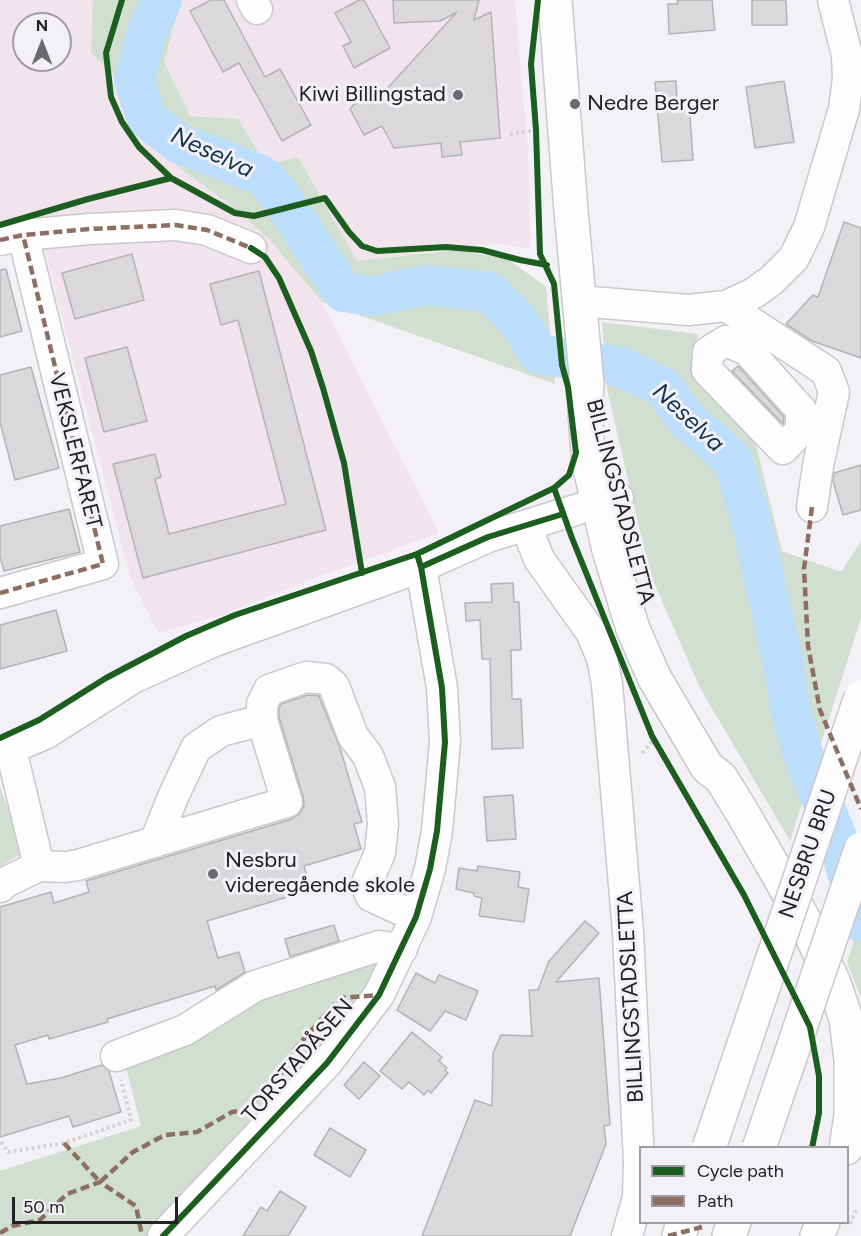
<!DOCTYPE html>
<meta charset="utf-8">
<style>
body{margin:0}
#map{position:relative;width:861px;height:1236px;overflow:hidden;background:#f4f1f6;font-family:Figtree,sans-serif}
canvas{display:block}
.legend{position:absolute;left:639px;top:1146px;width:210px;height:78px;box-sizing:border-box;background:#f4f0f7;border:2px solid #a09da2;margin:0;padding:8px 10px;list-style:none;font-size:18px;color:#232123}
.legend li{display:flex;align-items:center;gap:12px;height:30px}
.legend b{width:30px;border:2px solid #a09da2}
.north{position:absolute;left:12px;top:12px;width:60px;height:60px;box-sizing:border-box;background:#f4f0f7;border:2px solid #a09da2;border-radius:50%;rotate:0deg;font-size:16px;font-weight:700;line-height:24px;text-align:center;color:#232123}
.north::after{content:'';display:block;margin:auto;width:21px;height:27px;background:#6c6a6d;clip-path:polygon(50% 0,100% 100%,50% 72%,0 100%)}
.scale{position:absolute;left:12px;top:1197px;width:166px;height:27px;box-sizing:border-box;border:3px solid #232123;border-top:0;padding-left:8px;font-size:18px;line-height:21px;white-space:nowrap;color:#232123;-webkit-text-stroke:4px #f4f0f7;paint-order:stroke}
</style>
<div id="map">
<canvas width="861" height="1236"></canvas>
<ul class="legend">
<li><b style="height:8px;background:#1b5e20"></b>Cycle path</li>
<li><b style="height:8px;background:#8d6e63"></b>Path</li>
</ul>
<div class="north">N</div>
<div class="scale">50 m</div>
</div>
<script>
const c = document.querySelector('canvas').getContext('2d');
c.lineJoin = 'round';
function fill(path, color) { c.fillStyle = color; c.fill(path, 'evenodd'); }
const toPath = rows => new Path2D(rows.map(r => 'M' + r).join(''));
function trace(path, color, width, dash) { c.strokeStyle = color; c.lineWidth = width; c.lineCap = dash ? 'butt' : 'round'; c.setLineDash(dash || []); c.stroke(path); }
function drawText(font, color, halo, rows, align = 'center') {
  c.font = font + ' Figtree,sans-serif'; c.lineWidth = 6; c.setLineDash([]); c.textBaseline = 'middle'; c.strokeStyle = halo; c.fillStyle = color; for (const [text, x, y, turn = 0] of rows) {
    c.save(); c.translate(x, y); c.rotate((+turn || 0) * Math.PI / 180); c.textAlign = isNaN(turn) ? turn : align; if (halo) c.strokeText(text, 0, 0); c.fillText(text, 0, 0); c.restore();
  }
}
const commercial = toPath([
 [0,0,93,0,91,53,113,74,128,118,184,172,226,201,269,239,322,302,439,533,299,584,220,616,158,633,130,577,42,240,0,250],
 [24,24,60,24,60,60,24,60],
 [181,0,515,0,528,154,531,246,525,248,493,243,357,262,298,157,266,165,238,119,190,116,164,62]
]);
const green = toPath([
 [93,0,181,0,164,62,190,116,238,119,266,165,298,157,357,261,455,250,508,259,546,287,555,384,322,302,269,239,226,201,184,172,128,118,113,74,91,53],
 [602,322,698,334,694,366,754,437,782,551,841,572,861,541,861,618,790,841,700,688,649,571,607,389],
 [0,787,25,852,0,866],
 [861,918,861,998,847,962],
 [403,942,312,1069,162,1236,0,1236,0,1171,141,1126,121,1048]
]);
const river = toPath([
 [162,0,147,33,134,81,147,119,178,143,261,175,276,190,343,292,373,296,426,285,489,292,516,318,539,354,621,367,662,387,688,421,732,459,749,512,782,657,791,712,802,751,838,840,861,922]
]);
const building = toPath([
 [211,0,224,0,265,77,280,69,311,125,282,141,239,63,223,72,190,11,211,0],
 [359,0,364,0,390,48,354,68,343,46,351,42,335,13,359,0],
 [393,0,479,0,474,20,491,12,500,138,460,142,462,155,442,157,441,143,394,148,382,126,364,135,350,109,366,91,373,104,457,12,440,21,394,23,393,0],
 [677,0,712,0,715,30,669,34,668,4,678,4,677,0],
 [752,0,786,0,787,25,752,25,752,0],
 [676,81,677,102,689,101,693,160,662,162,655,82,676,81],
 [784,81,794,142,755,148,746,87,784,81],
 [844,222,861,228,861,358,812,341,786,324,813,295,818,297,844,222],
 [132,254,144,300,75,319,62,273,132,254],
 [6,269,22,331,0,337,0,270,6,269],
 [259,271,326,530,143,578,113,464,155,454,161,477,155,479,169,534,286,504,238,320,221,325,210,284,259,271],
 [127,347,147,421,104,432,85,358,127,347],
 [738,366,784,417,783,424,732,371,738,366],
 [31,367,59,468,15,480,0,422,0,375,31,367],
 [861,465,861,510,843,515,833,481,834,473,861,465],
 [69,509,80,552,4,571,0,557,0,526,69,509],
 [513,583,514,602,519,602,521,650,511,650,512,699,521,699,523,748,492,749,490,659,482,659,480,620,466,621,465,603,492,602,491,584,513,583],
 [56,610,67,651,0,669,0,625,56,610],
 [308,695,319,696,340,748,362,822,354,824,361,849,304,866,311,890,207,921,218,958,239,952,245,972,218,989,216,990,215,986,107,1019,108,1022,49,1039,48,1035,15,1045,27,1084,61,1078,102,1065,109,1071,121,1112,73,1127,69,1116,0,1137,0,907,51,892,54,903,89,892,86,881,292,819,299,814,304,806,303,797,279,717,279,708,281,704,308,695],
 [513,795,516,839,487,841,484,797,513,795],
 [478,866,520,872,518,887,529,889,524,922,479,916,482,898,474,896,474,893,456,889,459,868,477,871,478,866],
 [585,921,599,933,556,982,599,978,610,1125,604,1126,606,1144,570,1236,422,1236,475,1100,492,1106,493,1053,501,1035,532,1036,529,990,538,990,549,961,585,921],
 [334,925,339,941,290,957,285,939,334,925],
 [416,973,435,983,439,975,478,991,466,1020,445,1011,430,1031,397,1010,416,973],
 [412,1032,442,1057,439,1061,447,1068,445,1070,448,1073,431,1093,428,1090,424,1095,409,1082,402,1089,380,1071,412,1032],
 [364,1062,380,1076,359,1099,344,1085,364,1062],
 [330,1128,366,1150,350,1177,314,1155,330,1128],
 [280,1191,306,1207,288,1236,243,1236,261,1207,267,1211,280,1191]
]);
const path = toPath([
 [510,134,536,130],
 [642,753,654,740],
 [1,1142,8,1152,64,1143,131,1120,121,1080],
 [850,1224,857,1208]
]);
const minor = toPath([
 [252,0,257,9],
 [0,240,23,235,90,229,176,225,207,230,251,248],
 [579,301,688,310,726,306,754,293,772,280,794,258,809,227,844,109,848,79,847,55,833,0],
 [726,306,826,371,834,392,818,466,812,507],
 [726,341,747,350,801,410,801,430,783,449,707,370,708,352,726,341],
 [526,526,539,559,591,632,602,658,607,684,628,932,639,1162,638,1197,627,1236],
 [0,593,103,564,23,235],
 [0,753,45,734,133,678,212,642,421,567,488,537,598,503,618,498],
 [155,842,173,797,196,748,221,731,262,720],
 [39,866,65,867,78,865,287,802,262,720,262,704,269,690,306,677,326,679,334,686,353,736,368,756,380,787,383,824,380,853,366,885,371,896,416,917],
 [0,887,6,882,39,866,11,750],
 [116,1056,185,1030,255,986,379,946,402,949],
 [163,1236,327,1063,379,995,416,917,430,869,437,831,445,742,442,688,421,567]
]);
const major = toPath([
 [555,0,571,211,587,384,585,413,589,464,609,550,633,629,654,677,707,767,721,778,742,812,803,918,834,983,846,1019,851,1060,851,1116,846,1148],
 [817,1236,823,1222]
]);
const highway = toPath([
 [679,1236,683,1222],
 [729,1236,734,1222]
]);
const highwayBridge = toPath([
 [709,1148,861,697],
 [759,1148,861,849]
]);
const quiet = toPath([
 [0,240,23,235,90,229,176,225,207,230,251,248],
 [812,507,804,569,808,646,820,710,861,809],
 [0,593,103,564,23,235],
 [64,1143,100,1182,133,1152,165,1135,197,1132,232,1112,246,1110,285,1069,294,1050,340,998,379,995],
 [0,1233,12,1226,40,1220,67,1194,100,1182,136,1206,142,1236],
 [668,1236,702,1227]
]);
const cycleway = toPath([
 [122,0,106,53,111,97,122,122,139,147,171,178,235,213,254,216,325,198,349,232,362,246,377,251,446,247,482,250,520,260,547,265],
 [0,225,88,199,171,178],
 [251,248,265,257,279,278,311,351,323,388,344,463,362,573],
 [554,488,572,538,652,736,744,895,810,1027,819,1076,819,1113,812,1148],
 [421,567,488,537,563,514],
 [0,738,39,720,106,678,186,636,235,615,417,554,554,488,569,475,576,453,568,387,562,365,554,284,540,254,536,130,531,64,538,0],
 [163,1236,327,1063,379,995,416,917,430,869,437,831,445,742,442,688,421,567,417,554]
]);
const markers = [
 [458,95,6,"#6c6a6d"],
 [575,104,6,"#6c6a6d"],
 [213,874,6,"#6c6a6d"]
];
const poiNames = [
 ["Kiwi Billingstad",446,95,"right"],
 ["Nedre Berger",587,104],
 ["Nesbru",225,861],
 ["videregående skole",225,886]
];
const streetNames = [
 ["VEKSLERFARET",75,451,76],
 ["BILLINGSTADSLETTA",620,502,75],
 ["NESBRU BRU",808,854,-71],
 ["BILLINGSTADSLETTA",631,997,-93],
 ["TORSTADÅSEN",298,1061,-49]
];
const waterNames = [
 ["Neselva",212,153,25],
 ["Neselva",688,418,43]
];
fill(commercial, '#f2e4ec');
fill(green, '#d0dfd0');
trace(river, '#bcddfb', 40);
fill(building, '#dad8db');
trace(building, '#b4b2b5', 1.5);
trace(minor, '#cac8cc', 33);
trace(major, '#cac8cc', 36);
trace(highway, '#cac8cc', 36);
trace(path, '#d4d3d4', 4, [3, 3]);
trace(minor, '#fdfdfe', 30);
trace(major, '#fdfdfe', 33);
trace(highway, '#fdfdfe', 33);
trace(highwayBridge, '#cac8cc', 36, []);
trace(highwayBridge, '#fdfdfe', 33);
trace(quiet, '#8d6e63', 4.5, [9, 4.5]);
trace(cycleway, '#1b5e20', 6);
for (const [x, y, r, color] of markers) { const dot = new Path2D(); dot.arc(x, y, r, 0, 2 * Math.PI); c.fillStyle = color; c.fill(dot); trace(dot, '#f4f0f7', 2); }
drawText('22px', '#232123', '#f4f0f7', poiNames, 'left');
drawText('22px', '#232123', '#f4f0f7', streetNames);
drawText('italic 24px', '#0f344f', '#f4f0f7', waterNames);
</script>
